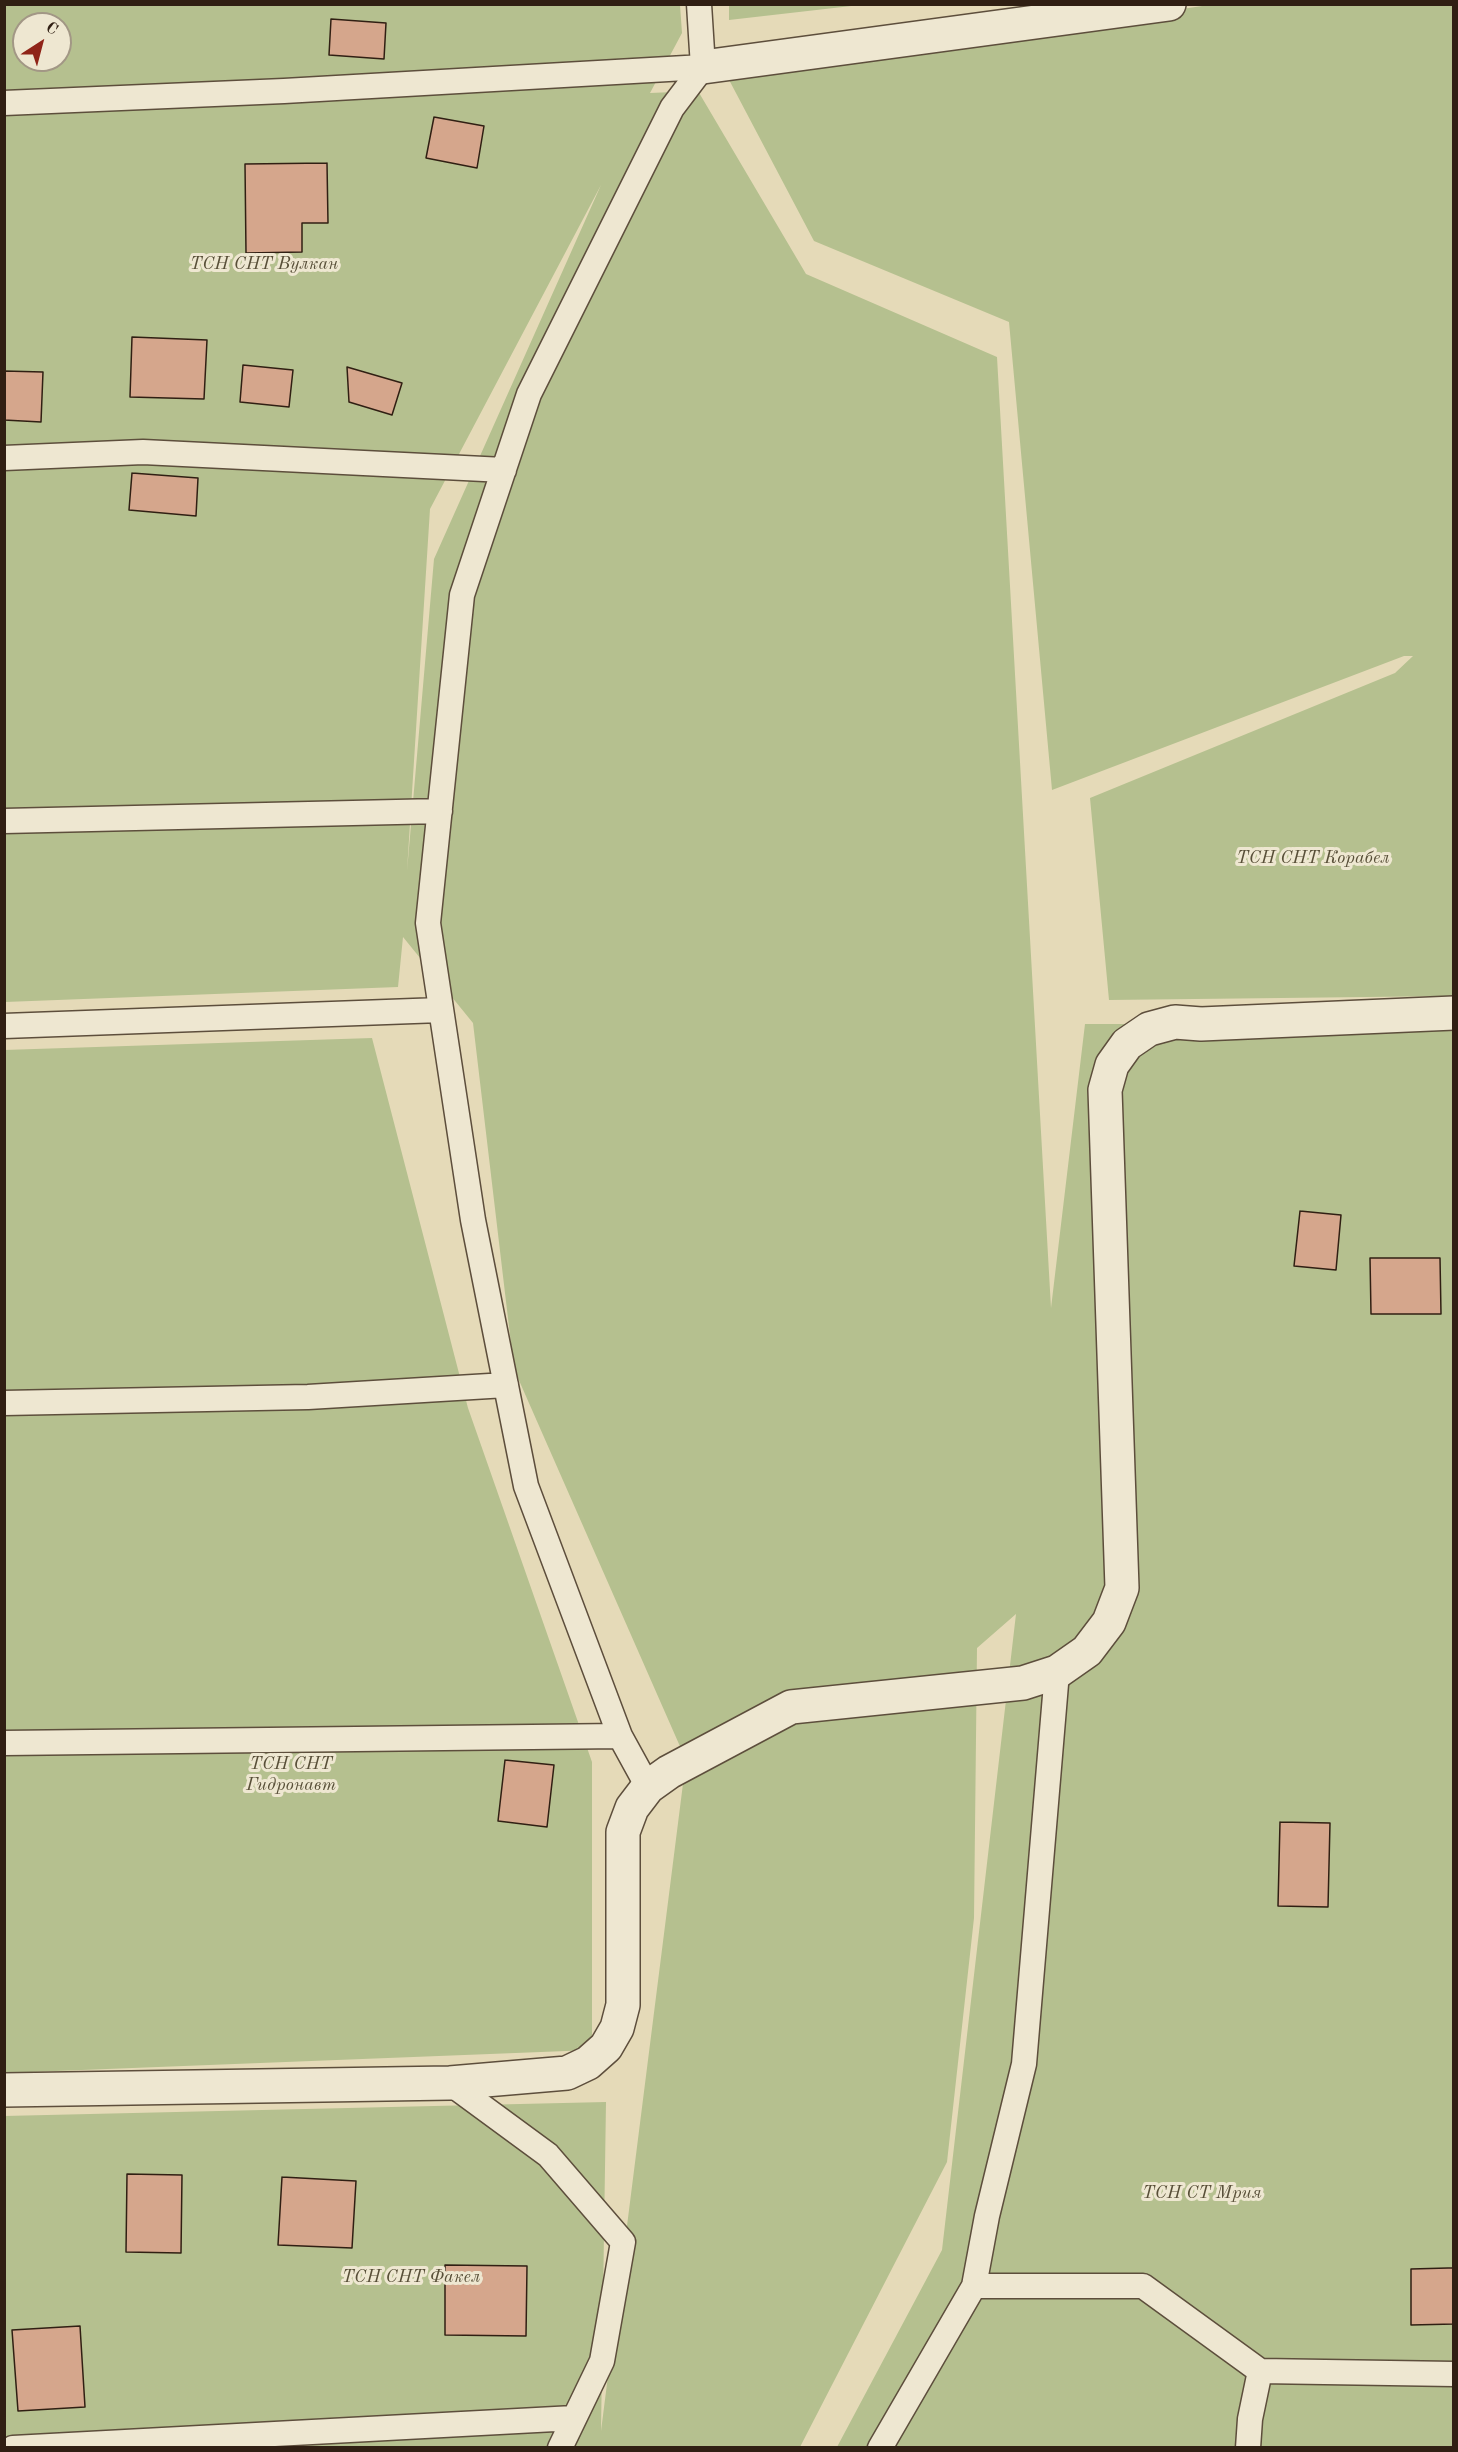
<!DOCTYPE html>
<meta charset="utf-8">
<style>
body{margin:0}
#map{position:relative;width:1458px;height:2452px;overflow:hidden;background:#e5dab8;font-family:"Old Standard TT",serif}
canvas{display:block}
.frame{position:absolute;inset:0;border:6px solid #301f13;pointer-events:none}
.north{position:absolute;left:12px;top:12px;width:60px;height:60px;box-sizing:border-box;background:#eee7d1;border:2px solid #a29785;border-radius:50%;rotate:36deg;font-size:16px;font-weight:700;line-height:24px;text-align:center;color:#301f13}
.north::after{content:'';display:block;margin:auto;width:21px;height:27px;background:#8f2418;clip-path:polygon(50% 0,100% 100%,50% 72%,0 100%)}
</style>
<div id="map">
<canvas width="1458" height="2452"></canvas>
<div class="frame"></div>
<div class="north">С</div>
</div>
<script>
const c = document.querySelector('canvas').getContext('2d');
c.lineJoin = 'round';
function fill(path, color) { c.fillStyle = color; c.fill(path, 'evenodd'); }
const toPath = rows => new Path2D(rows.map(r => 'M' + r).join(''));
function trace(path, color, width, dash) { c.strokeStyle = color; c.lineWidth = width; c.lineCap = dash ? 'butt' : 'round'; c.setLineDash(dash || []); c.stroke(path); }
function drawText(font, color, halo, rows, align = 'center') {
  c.font = font + ' "Old Standard TT",serif'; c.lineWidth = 6; c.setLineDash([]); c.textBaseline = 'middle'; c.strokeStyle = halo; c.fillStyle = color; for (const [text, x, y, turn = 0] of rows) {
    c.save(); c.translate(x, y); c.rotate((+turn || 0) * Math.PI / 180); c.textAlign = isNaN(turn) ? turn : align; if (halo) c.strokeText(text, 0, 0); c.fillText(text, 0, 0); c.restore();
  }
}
const green = toPath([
 [729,4,860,4,860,5,729,20],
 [4,5,680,5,682,33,650,93,698,91,806,274,997,357,1051,1308,1085,1024,1453,1024,1453,2447,837,2447,942,2250,1016,1614,977,1648,974,1918,947,2162,800,2447,5,2447,4,2116,606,2102,601,2431,686,1760,514,1369,473,1023,403,937,398,987,5,1002],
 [24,24,60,24,60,60,24,60],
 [601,185,434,559,407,871,430,509],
 [1209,5,1453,5,1453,996,1109,1000,1090,798,1395,673,1413,656,1404,656,1052,790,1009,322,814,241,727,76],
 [372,1038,468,1408,592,1762,592,2050,5,2073,4,1050]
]);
const building = toPath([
 [331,19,386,23,384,59,329,55,331,19],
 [434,117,484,126,477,168,426,158,434,117],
 [327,163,328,223,302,223,302,252,246,253,245,164,327,163],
 [132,337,207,340,204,399,130,397,132,337],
 [243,365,293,370,289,407,240,402,243,365],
 [347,367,402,383,392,415,349,402,347,367],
 [4,371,43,372,41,422,4,420,4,371],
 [132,473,198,478,196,516,129,510,132,473],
 [1300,1211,1341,1215,1336,1270,1294,1266,1300,1211],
 [1370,1258,1440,1258,1441,1314,1371,1314,1370,1258],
 [505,1760,554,1765,547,1827,498,1821,505,1760],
 [1280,1822,1330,1823,1328,1907,1278,1906,1280,1822],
 [127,2174,182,2175,181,2253,126,2252,127,2174],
 [282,2177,356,2181,352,2248,278,2245,282,2177],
 [445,2265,527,2266,526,2336,445,2335,445,2265],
 [1448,2268,1454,2268,1454,2324,1411,2325,1411,2269,1448,2268],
 [80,2326,85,2407,18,2411,12,2330,80,2326]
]);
const service = toPath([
 [4,103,284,91,703,67],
 [4,458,143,452,504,470],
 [4,821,440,811],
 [4,1026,441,1010],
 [4,1403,308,1397,506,1385],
 [4,1743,620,1736],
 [648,1787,620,1736,526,1486,473,1220,428,923,462,595,529,394,672,108,703,67,699,4],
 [450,2083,548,2155,623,2242,602,2361,560,2448],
 [974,2286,1143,2286,1260,2371,1454,2374],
 [13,2448,574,2418],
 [880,2448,974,2286,987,2216,1024,2064,1057,1672],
 [1248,2448,1250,2419,1260,2371]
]);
const minor = toPath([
 [703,67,1169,4],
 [4,2090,450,2083,567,2073,588,2063,606,2047,617,2028,623,2005,623,1832,632,1808,648,1787,669,1772,791,1707,1023,1683,1057,1672,1087,1651,1109,1622,1122,1588,1105,1090,1112,1065,1127,1044,1149,1029,1175,1022,1201,1024,1454,1013]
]);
const parkNames = [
 ["ТСН СНТ Вулкан",264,264],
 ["ТСН СНТ Корабел",1313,858],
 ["ТСН СНТ",291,1764],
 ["Гидронавт",291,1785],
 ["ТСН СТ Мрия",1202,2193],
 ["ТСН СНТ Факел",411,2277]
];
fill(green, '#b5c08f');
fill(building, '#d5a68c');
trace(building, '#301f13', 1.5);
trace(service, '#5d4e3c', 27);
trace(minor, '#5d4e3c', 36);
trace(service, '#eee7d1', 24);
trace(minor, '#eee7d1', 33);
drawText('italic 18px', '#584f38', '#eee7d1', parkNames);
</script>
